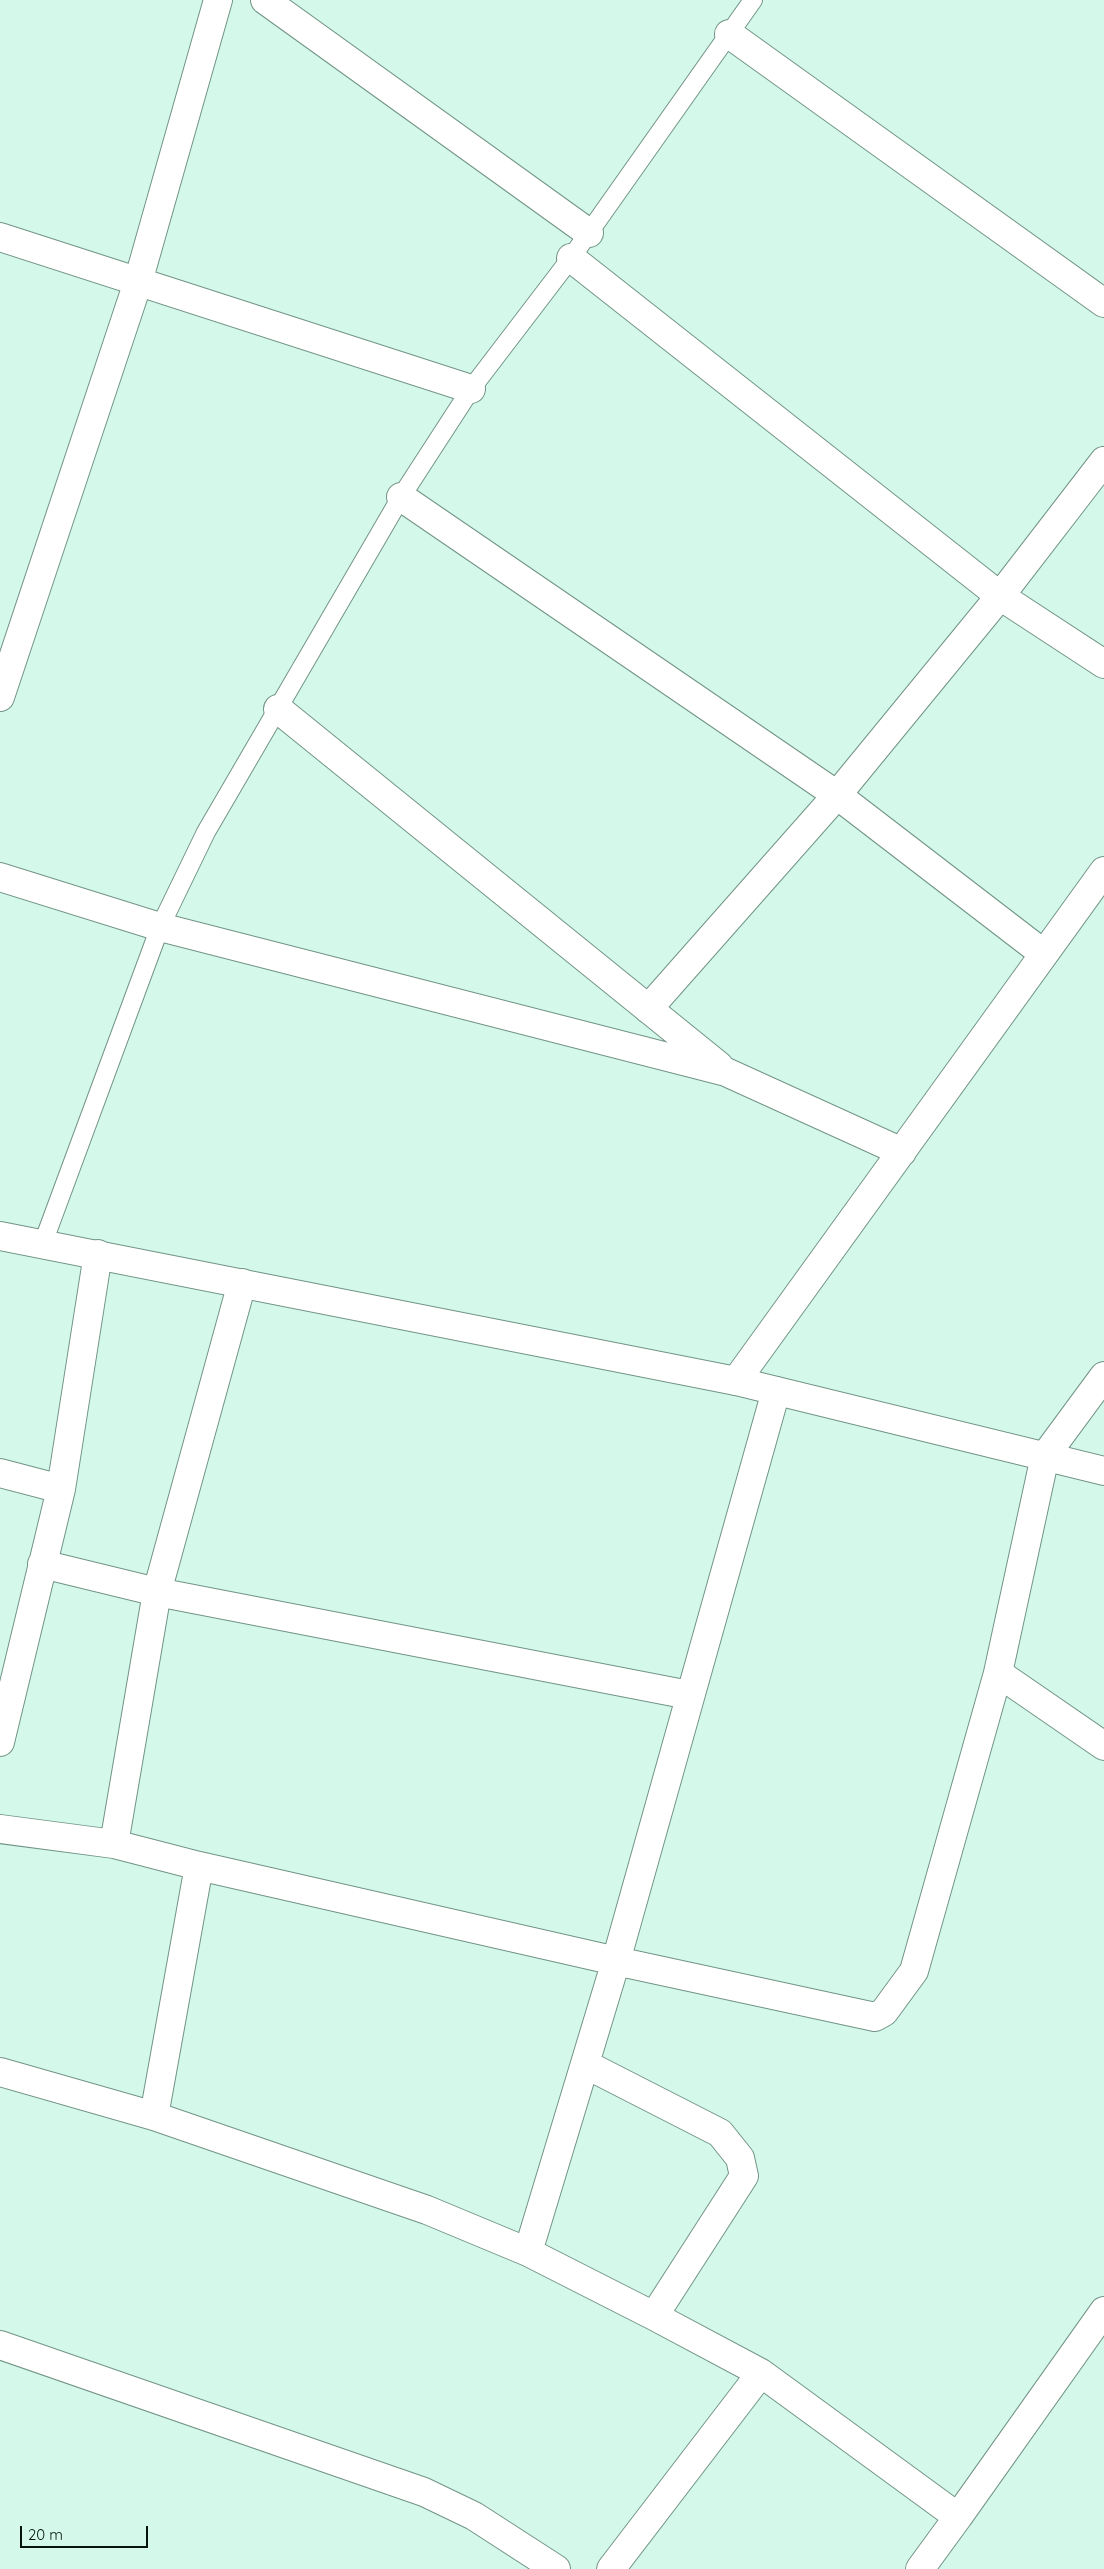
<!DOCTYPE html>
<style>
body{margin:0}
#map{position:relative;width:1104px;height:2569px;overflow:hidden;background:#d4f9ea;font-family:Quicksand,sans-serif}
canvas{display:block}
.scale{position:absolute;left:20px;top:2526px;width:128px;height:22px;box-sizing:border-box;border:2px solid #05120d;border-top:0;padding-left:6px;font-size:15px;line-height:18px;white-space:nowrap;color:#05120d;-webkit-text-stroke:4px #d4f9ea;paint-order:stroke}
</style>
<div id="map">
<canvas width="1104" height="2569"></canvas>
<div class="scale">20 m</div>
</div>
<script>
const c = document.querySelector('canvas').getContext('2d');
c.lineJoin = 'round';
const toPath = rows => new Path2D(rows.map(r => 'M' + r).join(''));
function trace(path, color, width, dash) { c.strokeStyle = color; c.lineWidth = width; c.lineCap = dash ? 'butt' : 'round'; c.setLineDash(dash || []); c.stroke(path); }
const service = toPath([
 [43,1243,160,927,206,832,401,497,471,389,571,258,753,0]
]);
const minor = toPath([
 [265,0,589,233],
 [729,34,1104,303],
 [0,237,471,389],
 [571,258,1000,596,1104,664],
 [401,497,837,795,1044,954],
 [0,697,138,282,218,0],
 [278,709,719,1066],
 [0,877,160,927,726,1072,902,1152],
 [648,1009,837,795,1000,596,1104,461],
 [736,1381,1104,871],
 [0,1473,61,1489],
 [42,1564,157,1592,689,1695],
 [998,1673,1104,1746],
 [0,1742,61,1489,98,1254],
 [0,1829,114,1844,199,1866,616,1961,875,2017,884,2012,914,1971,998,1673,1045,1456,1104,1376],
 [114,1844,157,1592,242,1283],
 [585,2064,720,2133,740,2158,744,2176,654,2316],
 [0,2072,154,2116,427,2210,528,2252,654,2316,761,2373],
 [154,2116,199,1866],
 [528,2252,616,1961,776,1391],
 [0,2345,424,2492,474,2516,556,2569],
 [611,2569,761,2373,958,2517,1104,2311],
 [920,2569,958,2517]
]);
const tertiary = toPath([
 [0,1236,736,1381,1104,1471]
]);
trace(service, '#729486', 20);
trace(minor, '#729486', 30);
trace(tertiary, '#729486', 30);
trace(service, '#fff', 18);
trace(minor, '#fff', 28);
trace(tertiary, '#fff', 28);
</script>
